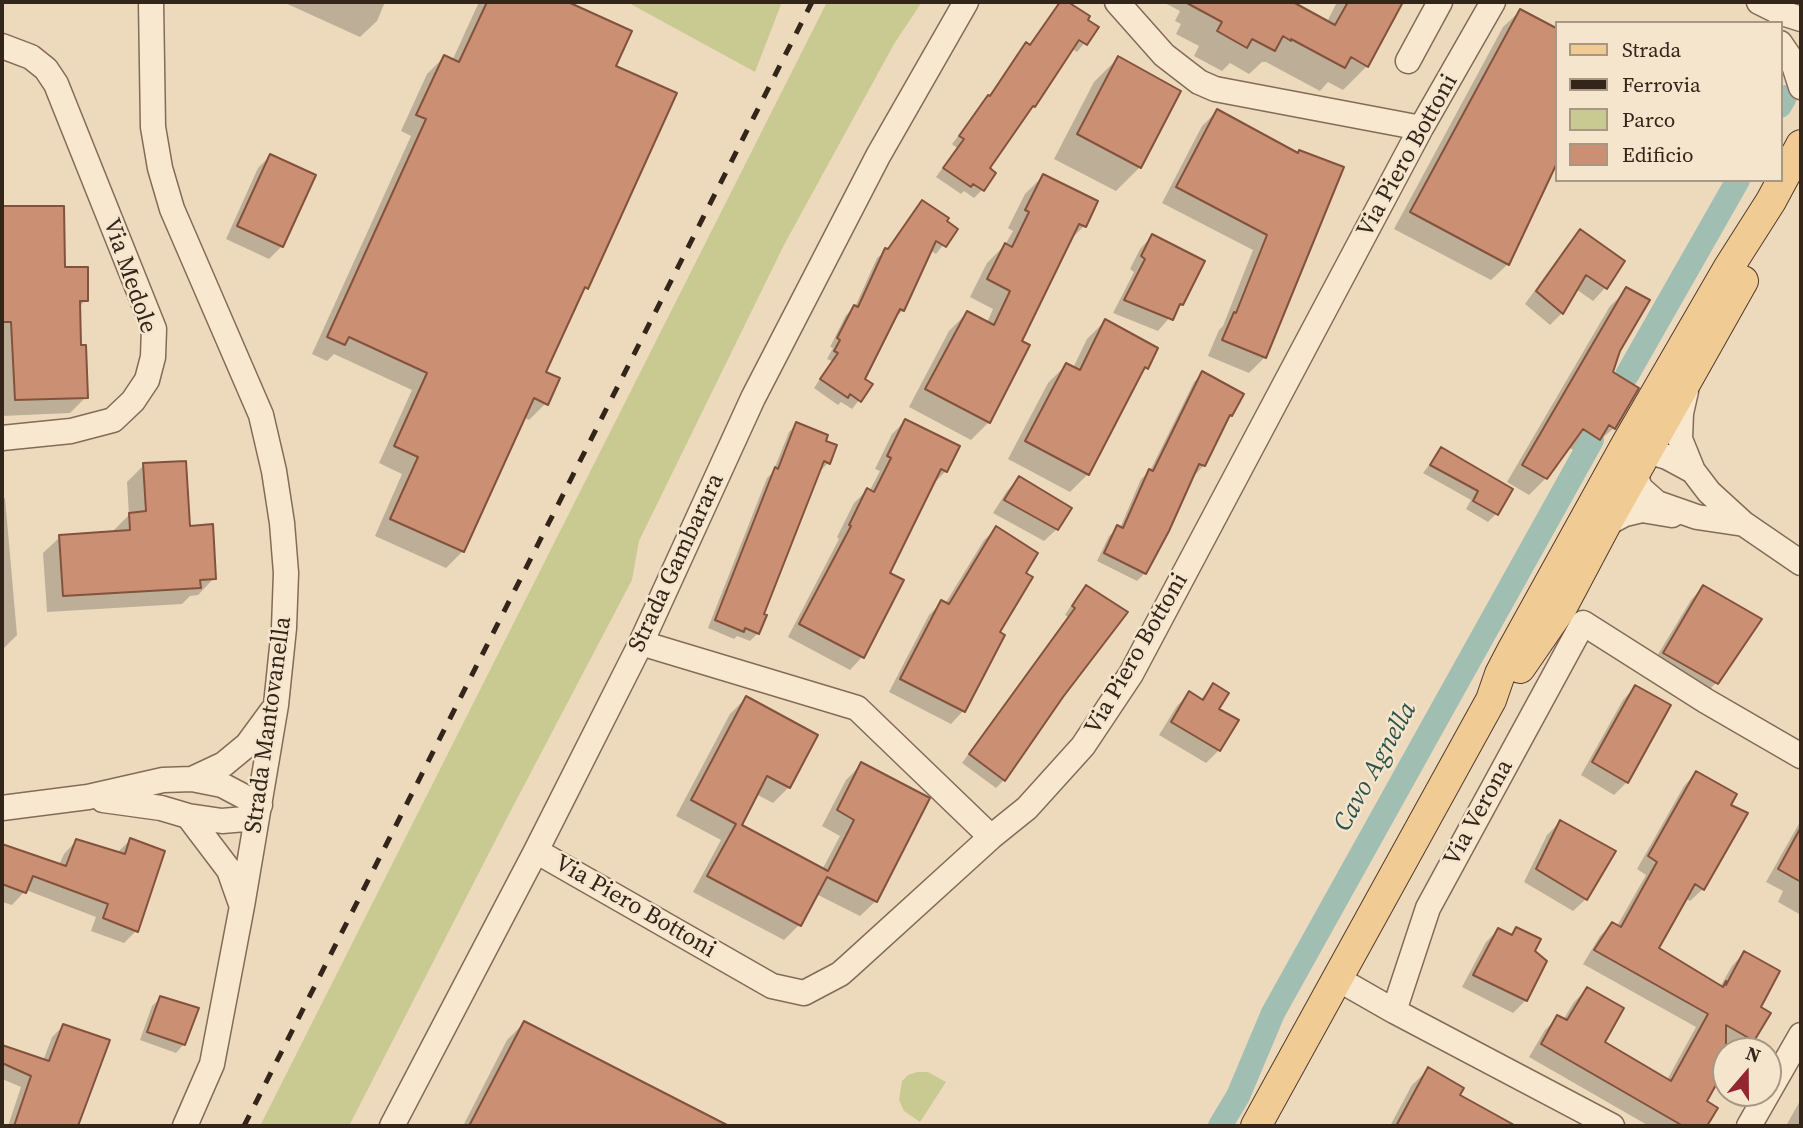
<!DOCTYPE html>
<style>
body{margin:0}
#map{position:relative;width:1803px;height:1128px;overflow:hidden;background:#eddabd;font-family:"Source Serif 4",serif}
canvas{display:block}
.frame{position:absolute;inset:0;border:4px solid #34251b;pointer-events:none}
.legend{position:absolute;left:1555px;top:21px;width:228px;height:161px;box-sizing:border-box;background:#f4e5cc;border:2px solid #a79885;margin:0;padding:9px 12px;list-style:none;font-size:21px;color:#34251b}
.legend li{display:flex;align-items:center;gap:14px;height:35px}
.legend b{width:35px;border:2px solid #a79885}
.north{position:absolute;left:1712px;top:1037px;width:70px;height:70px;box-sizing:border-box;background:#f4e5cc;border:2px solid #a79885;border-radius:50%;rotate:20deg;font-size:19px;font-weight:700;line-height:28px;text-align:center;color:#34251b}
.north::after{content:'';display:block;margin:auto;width:24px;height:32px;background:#922732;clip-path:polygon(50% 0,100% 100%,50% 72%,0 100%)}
</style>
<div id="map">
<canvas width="1803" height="1128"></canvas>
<div class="frame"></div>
<ul class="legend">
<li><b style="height:9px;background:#f1cb94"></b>Strada</li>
<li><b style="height:9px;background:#34251b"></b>Ferrovia</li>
<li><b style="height:19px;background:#c9ca92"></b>Parco</li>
<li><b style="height:19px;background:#cb8f73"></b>Edificio</li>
</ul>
<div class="north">N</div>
</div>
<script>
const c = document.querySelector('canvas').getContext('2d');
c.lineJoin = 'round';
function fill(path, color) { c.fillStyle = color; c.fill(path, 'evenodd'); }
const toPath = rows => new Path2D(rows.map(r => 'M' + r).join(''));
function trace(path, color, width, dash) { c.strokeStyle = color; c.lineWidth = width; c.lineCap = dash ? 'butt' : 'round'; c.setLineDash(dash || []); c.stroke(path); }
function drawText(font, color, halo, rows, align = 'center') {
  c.font = font + ' "Source Serif 4",serif'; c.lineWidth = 5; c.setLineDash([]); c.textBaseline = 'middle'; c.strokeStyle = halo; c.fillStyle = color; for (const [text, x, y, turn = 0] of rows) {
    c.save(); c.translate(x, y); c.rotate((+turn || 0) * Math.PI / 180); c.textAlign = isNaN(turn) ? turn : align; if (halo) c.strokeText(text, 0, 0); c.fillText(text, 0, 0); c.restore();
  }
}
const green = toPath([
 [627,2,782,2,755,72],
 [827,2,922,2,894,44,784,245,639,541,632,580,508,816,349,1126,260,1126],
 [917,1072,928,1072,946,1082,920,1122,904,1111,899,1100,902,1081,908,1075]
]);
const shadow = toPath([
 [283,2,385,2,377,21,360,37],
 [479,2,563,2,630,32,614,67,587,288,579,295,544,373,546,403,529,420,523,417,463,551,446,568,375,536,402,474,379,463,412,390,334,354,327,361,312,354,411,136,401,131,427,74,444,57,452,61],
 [1061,2,1065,2,1088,17,1085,20,1097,28,1077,52,1072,49,1033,106,987,169,994,174,982,190,974,198,964,191,961,194,936,177,957,148,952,144,989,96,1018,53,1026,45,1028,46],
 [1163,2,1289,2,1327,22,1337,2,1401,2,1367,66,1343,90,1328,82,1320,91,1266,62,1262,62,1249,74,1230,63,1222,71,1194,56,1199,46,1176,34,1181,24,1175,21,1180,11],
 [1520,11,1556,30,1556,161,1508,264,1491,280,1394,229,1503,27],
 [1118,58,1140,167,1116,191,1054,159,1094,82],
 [1217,111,1297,154,1265,357,1249,373,1208,356,1219,330,1223,326,1253,250,1162,203,1202,126],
 [270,156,282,246,269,259,226,239,258,168],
 [1043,176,1084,226,1069,241,1019,342,989,422,971,440,909,407,949,331,967,313,987,323,993,309,970,297,987,263,1005,245,1013,231,1008,228,1025,194],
 [922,202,956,229,936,254,930,250,903,310,895,318,863,379,871,385,852,409,841,402,838,405,814,388,832,361,827,359,833,348,830,347,846,315,855,307,877,258,886,251],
 [2,208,62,208,63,268,86,300,78,308,79,347,86,397,70,413,2,416],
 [1581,231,1623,261,1605,288,1593,301,1576,289,1562,313,1550,325,1525,304,1568,244],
 [1152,236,1181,304,1158,331,1113,313,1134,272,1130,269,1140,249],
 [1627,290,1619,350,1611,373,1614,428,1582,455,1568,447,1546,478,1529,495,1507,482,1610,306],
 [1105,321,1147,368,1139,375,1088,474,1070,492,1008,459,1048,383,1066,365,1073,368,1087,339],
 [1202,374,1242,395,1225,421,1204,465,1196,474,1193,472,1145,573,1137,581,1097,561,1109,536,1118,528,1120,528,1141,479,1150,471,1194,382],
 [905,421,946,471,933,484,888,574,902,581,862,657,850,670,788,637,839,539,837,537,854,503,867,490,869,492,880,471,875,469,892,434],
 [797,424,824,442,828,463,820,471,761,615,758,633,750,641,737,636,734,639,708,628,767,478,773,472,789,432],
 [1441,449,1511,490,1496,514,1488,522,1466,509,1471,500,1423,473],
 [144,465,189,527,214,578,198,595,190,596,182,604,47,612,43,553,60,537,113,531,129,515,127,482],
 [1019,478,1057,529,1044,541,993,513,1007,491],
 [5,498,17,635,2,650,2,499],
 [997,528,1023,573,963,711,951,724,889,692,929,615,942,602,945,604,984,540],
 [1087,587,1004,780,996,788,962,763,1068,617,1065,615,1078,595],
 [1703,587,1716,683,1704,695,1651,666,1691,600],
 [1213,685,1219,750,1206,763,1159,735,1177,706,1189,693,1200,700],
 [1635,687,1627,782,1614,795,1581,775,1623,700],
 [746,698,816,735,789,787,773,803,756,794,739,826,822,870,840,836,822,826,846,780,862,764,876,901,860,916,816,894,799,925,784,940,693,892,721,840,676,816,730,714],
 [1696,773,1703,889,1690,901,1685,898,1656,949,1720,987,1732,966,1744,953,1759,1007,1769,1013,1753,1040,1742,1051,1726,1051,1705,1102,1715,1108,1705,1126,1649,1126,1529,1057,1545,1030,1558,1017,1563,1020,1574,1002,1587,989,1602,1043,1667,1080,1696,1027,1583,964,1600,936,1612,924,1617,926,1646,875,1637,869,1684,786],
 [1801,820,1801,915,1778,902,1783,891,1766,882],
 [1560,822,1586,899,1573,911,1524,882,1547,835],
 [130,840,136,931,124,943,91,931,96,917,26,890,12,905,2,902,2,845,59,865,64,854,76,841,117,853],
 [1516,929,1526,1000,1513,1013,1462,987,1486,942,1498,930,1510,936],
 [161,998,184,1044,176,1053,140,1040,152,1006],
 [524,1023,726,1126,463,1126,507,1040],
 [63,1026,107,1041,77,1126,8,1126,21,1087,2,1079,2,1047,43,1061,52,1037],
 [1429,1069,1457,1095,1512,1126,1390,1126,1412,1085],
 [1801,1099,1801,1126,1786,1126]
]);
const canal = toPath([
 [1780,106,1785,97],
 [1627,375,1738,180],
 [1220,1126,1238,1096,1273,1013,1592,440]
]);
const building = toPath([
 [487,2,568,2,632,31,616,66,677,93,588,289,585,287,546,372,560,378,548,405,534,398,464,552,390,519,418,457,394,446,427,373,349,337,345,345,327,337,426,119,416,115,444,55,459,62,487,2],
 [1060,2,1068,2,1090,16,1088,20,1099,27,1087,45,1079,40,1035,107,1033,106,990,168,996,173,984,191,973,184,971,187,943,168,964,139,959,136,988,95,990,96,1026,42,1030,45,1060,2],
 [1185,2,1293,2,1335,25,1348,2,1403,2,1368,67,1351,57,1345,68,1291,39,1291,41,1283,36,1275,51,1252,39,1247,48,1217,31,1222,22,1185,2],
 [1520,9,1556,28,1556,165,1509,265,1410,212,1520,9],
 [1118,56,1181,91,1141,168,1077,134,1118,56],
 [1217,109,1298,153,1299,150,1344,167,1266,358,1222,340,1234,312,1236,313,1267,235,1176,187,1217,109],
 [270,154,316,175,283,247,237,226,270,154],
 [1043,174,1098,201,1086,227,1079,224,1022,341,1030,345,990,423,925,389,967,311,994,325,1010,291,987,279,1005,243,1012,247,1029,212,1025,210,1043,174],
 [922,200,949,218,947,221,958,229,946,247,936,241,904,311,900,309,865,379,873,384,861,402,850,394,848,398,820,379,838,353,834,351,840,340,837,338,854,305,858,307,885,248,888,249,922,200],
 [2,206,64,206,65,267,88,267,88,301,80,301,81,345,86,345,88,398,15,400,11,322,2,322,2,206],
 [1580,229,1625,261,1607,289,1586,275,1563,314,1536,291,1580,229],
 [1152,234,1205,261,1183,305,1180,304,1173,320,1124,300,1145,259,1141,256,1152,234],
 [1626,287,1650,300,1620,351,1613,372,1639,388,1615,429,1609,425,1600,440,1583,429,1547,479,1522,465,1626,287],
 [1105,319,1158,348,1148,369,1145,367,1089,475,1025,441,1066,363,1080,370,1105,319],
 [1202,371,1244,394,1232,416,1230,415,1205,466,1199,464,1169,531,1146,574,1104,553,1117,525,1123,528,1149,469,1153,471,1202,371],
 [905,419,960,446,947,472,941,469,890,573,904,580,864,658,799,624,851,526,849,525,867,488,874,492,891,458,887,456,905,419],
 [796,422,828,435,826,441,837,445,830,464,824,461,764,614,767,615,759,634,745,628,744,632,715,620,775,467,778,469,796,422],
 [1441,447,1513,489,1498,515,1473,501,1478,491,1430,465,1441,447],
 [186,461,190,526,213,524,216,579,200,580,201,588,63,596,59,535,130,530,129,513,146,511,143,463,186,461],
 [1019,476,1072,508,1058,530,1004,500,1019,476],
 [996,526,1038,553,1026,573,1033,577,1000,632,1005,635,965,712,900,679,941,600,949,604,996,526],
 [1086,585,1128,612,1063,697,1005,781,969,754,1075,608,1072,606,1086,585],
 [1703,585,1762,619,1718,684,1663,653,1703,585],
 [1213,683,1229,693,1219,709,1239,720,1220,751,1171,722,1189,691,1203,700,1213,683],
 [1635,685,1671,705,1628,783,1592,762,1635,685],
 [746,696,818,735,790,788,767,776,742,825,828,871,854,820,837,810,861,762,930,798,877,902,827,877,801,926,707,876,736,824,691,800,746,696],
 [1696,771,1737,794,1731,805,1748,813,1704,890,1695,884,1659,948,1723,987,1726,981,1726,985,1744,951,1780,971,1761,1007,1771,1013,1754,1041,1726,1025,1726,1067,1707,1101,1718,1108,1707,1126,1683,1126,1541,1044,1557,1015,1567,1020,1587,987,1624,1008,1605,1042,1671,1081,1708,1014,1594,950,1612,922,1621,927,1657,862,1648,856,1696,771],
 [1560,820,1616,851,1587,900,1536,869,1560,820],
 [1801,827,1801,882,1778,869,1801,827],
 [130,838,165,851,138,932,103,918,108,904,33,876,26,893,2,884,2,844,66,866,76,839,125,854,130,838],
 [1516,927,1541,939,1535,951,1547,961,1527,1001,1473,975,1498,928,1512,935,1516,927],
 [160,996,199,1008,185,1045,147,1032,160,996],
 [524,1021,729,1126,469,1126,524,1021],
 [63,1024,110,1040,78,1126,14,1126,31,1076,2,1063,2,1045,49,1061,63,1024],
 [1428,1067,1464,1088,1460,1095,1516,1126,1396,1126,1428,1067]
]);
const minor = toPath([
 [151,2,153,127,160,168,172,209,261,415,274,471,282,523,286,573,284,628,276,705,242,906,212,1064,185,1126],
 [1117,2,1164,55,1199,82,1215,89,1421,128],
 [1759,2,1779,12,1801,19],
 [1780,43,1793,62,1801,87],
 [2,46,31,57,46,69,56,84,154,329,153,357,147,380,133,401,113,420,71,431,2,438],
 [1408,61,1440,2],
 [1686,391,1681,413,1680,439,1693,471,1709,492,1744,524,1801,563],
 [1631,458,1640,452,1647,451,1667,457,1693,471],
 [1634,459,1635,473,1640,488,1657,503,1697,517,1744,524],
 [1606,524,1625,514,1642,510,1672,515],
 [641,643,857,708,991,837],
 [192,779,222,785,260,805],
 [103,800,161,808,188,816,229,870,241,904],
 [2,808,88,797,163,780,192,779,224,764,247,745,272,711],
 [188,816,222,821,257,818],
 [536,851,772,986,804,993,840,974,848,967,991,837,1027,808,1083,746,1131,674,1421,128,1493,2],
 [1338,979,1394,1011],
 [392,1126,536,851,641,643,753,398,878,156,966,2],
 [1612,1126,1394,1011,1428,908,1583,623,1706,701,1801,756],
 [1749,1126,1801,1035]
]);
const major = toPath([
 [1520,668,1562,607,1606,524,1743,281],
 [1256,1126,1491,700,1500,674,1513,649,1627,443,1729,267,1771,201,1801,145]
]);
const rail = toPath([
 [244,1126,812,2]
]);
const streetNames = [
 ["Via Piero Bottoni",1408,156,-61],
 ["Via Medole",129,276,71],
 ["Strada Gambarara",677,563,-65],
 ["Via Piero Bottoni",1137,654,-60],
 ["Strada Mantovanella",269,725,-82],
 ["Via Verona",1479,813,-61],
 ["Via Piero Bottoni",635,907,30]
];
const waterNames = [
 ["Cavo Agnella",1376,767,-61]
];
fill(green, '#c9ca92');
fill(shadow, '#0003');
trace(canal, '#a1beb3', 24);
fill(building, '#cb8f73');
trace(building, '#83523d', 2);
trace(minor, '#846b57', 27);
trace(major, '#523a2b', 32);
trace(minor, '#f8e8d0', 24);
trace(major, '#f1cb94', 30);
trace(rail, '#34251b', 5, [12, 12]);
drawText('24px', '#34251b', '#f4e5cc', streetNames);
drawText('italic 26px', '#2a534d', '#f4e5cc', waterNames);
</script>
